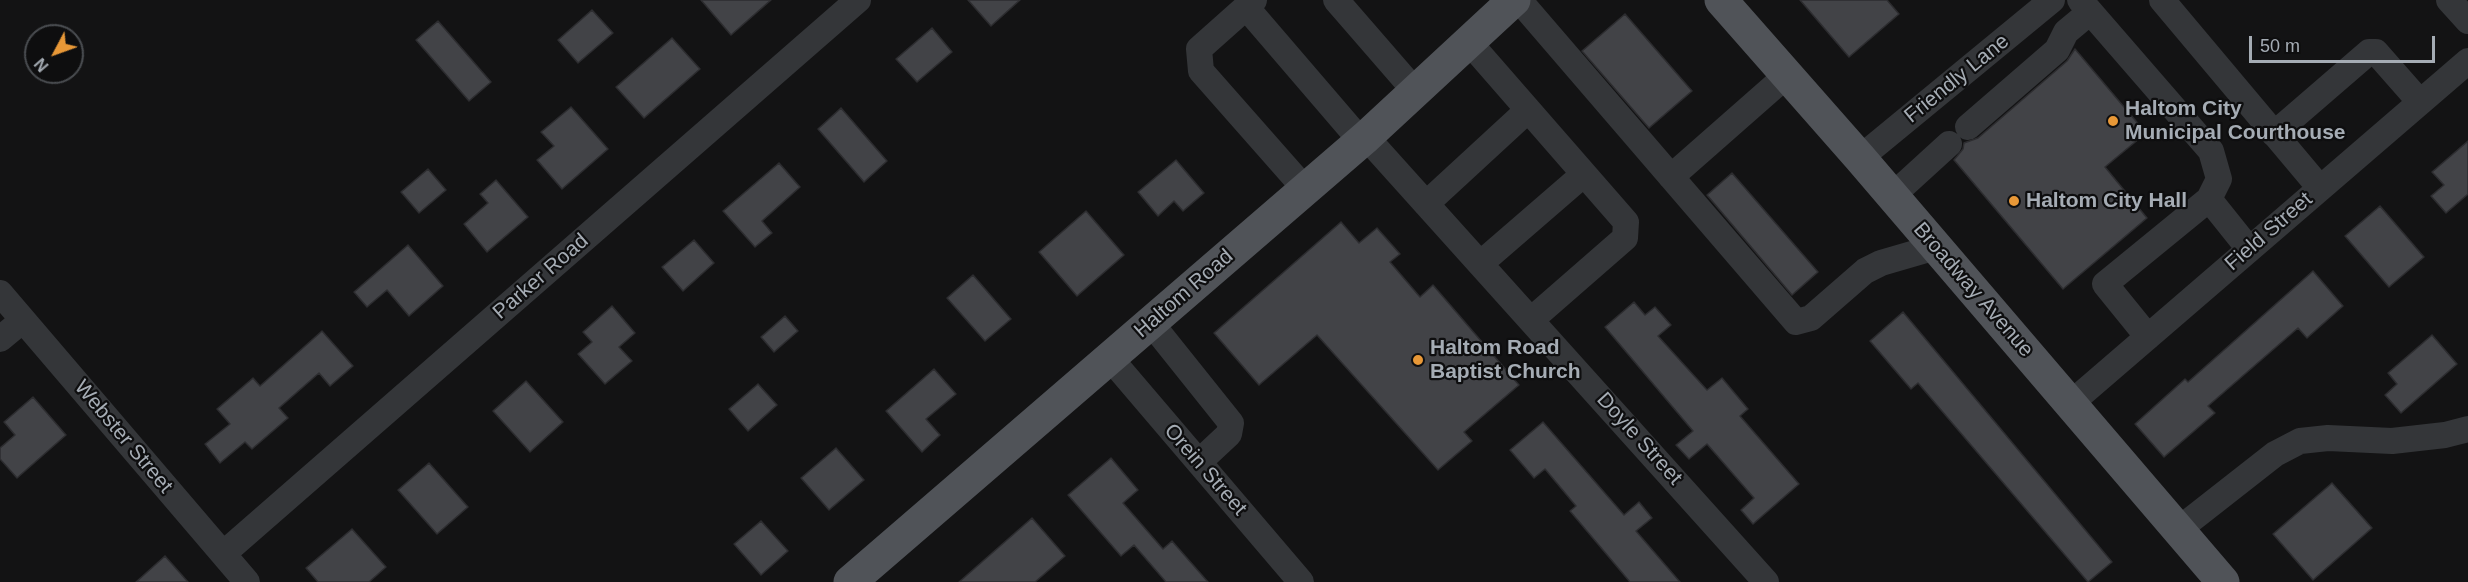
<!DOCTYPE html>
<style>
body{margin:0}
#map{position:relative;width:2468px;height:582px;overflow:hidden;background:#131314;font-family:Arial,sans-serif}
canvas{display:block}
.north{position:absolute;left:24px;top:24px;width:60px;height:60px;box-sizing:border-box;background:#0e0e0f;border:2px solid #4a4d51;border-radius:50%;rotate:229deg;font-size:16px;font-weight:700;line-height:24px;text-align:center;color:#a5acb4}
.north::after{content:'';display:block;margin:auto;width:21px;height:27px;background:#e89837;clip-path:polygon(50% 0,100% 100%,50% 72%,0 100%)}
.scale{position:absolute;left:2249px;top:36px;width:186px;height:27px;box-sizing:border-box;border:3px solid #a5acb4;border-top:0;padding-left:8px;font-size:18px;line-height:21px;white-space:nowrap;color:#a5acb4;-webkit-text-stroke:4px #0e0e0f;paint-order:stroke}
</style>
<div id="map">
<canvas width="2468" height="582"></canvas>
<div class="north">N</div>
<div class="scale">50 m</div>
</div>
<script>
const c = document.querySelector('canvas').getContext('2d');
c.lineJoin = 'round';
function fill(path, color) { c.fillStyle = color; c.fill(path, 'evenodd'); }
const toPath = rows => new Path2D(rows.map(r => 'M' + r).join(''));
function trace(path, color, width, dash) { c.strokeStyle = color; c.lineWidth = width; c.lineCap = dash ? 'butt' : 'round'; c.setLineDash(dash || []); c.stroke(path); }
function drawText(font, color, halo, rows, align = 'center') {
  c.font = font + ' Arial,sans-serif'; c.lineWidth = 4.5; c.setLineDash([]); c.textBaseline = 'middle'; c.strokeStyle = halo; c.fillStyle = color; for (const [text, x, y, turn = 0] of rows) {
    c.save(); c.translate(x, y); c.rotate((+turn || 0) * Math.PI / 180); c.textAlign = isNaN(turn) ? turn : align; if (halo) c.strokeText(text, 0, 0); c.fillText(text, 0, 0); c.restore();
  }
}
const building = toPath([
 [701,0,771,0,731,35,701,0],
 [968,0,1020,0,991,26,968,0],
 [1800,0,1887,0,1899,14,1849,57,1800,0],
 [592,10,613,33,578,63,558,40,592,10],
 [1625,14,1692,91,1649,128,1582,51,1625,14],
 [438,21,491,82,469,101,416,40,438,21],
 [932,28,952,52,917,82,896,59,932,28],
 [672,38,700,69,644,118,616,87,672,38],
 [2075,49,2146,133,2105,167,2147,218,2063,289,1954,160,1963,149,1964,143,1978,138,2067,61,2075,49],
 [571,107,608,149,562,189,537,160,554,146,541,132,571,107],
 [841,108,887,161,864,182,818,129,841,108],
 [2468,141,2468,194,2446,213,2431,196,2444,185,2432,172,2468,141],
 [1176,160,1204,193,1183,211,1174,201,1158,216,1138,192,1176,160],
 [779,163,800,187,762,221,772,233,755,247,723,211,779,163],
 [428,169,446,190,419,213,401,192,428,169],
 [1732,173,1818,272,1792,295,1707,195,1732,173],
 [496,180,528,217,487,252,464,224,488,203,480,194,496,180],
 [2380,206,2424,257,2389,287,2345,236,2380,206],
 [1086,211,1124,255,1077,296,1039,252,1086,211],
 [1341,222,1359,243,1377,228,1400,254,1390,262,1420,297,1433,285,1519,385,1464,432,1472,441,1438,470,1317,335,1259,385,1214,333,1341,222],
 [694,240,714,263,683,291,662,267,694,240],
 [408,245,443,286,409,316,387,290,367,307,354,292,408,245],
 [2313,271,2343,306,2307,338,2298,328,2208,406,2215,413,2164,457,2135,424,2185,379,2188,382,2313,271],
 [973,275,1011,319,985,341,947,298,973,275],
 [1634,302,1645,315,1655,307,1671,325,1658,336,1707,390,1722,378,1748,409,1740,416,1799,484,1753,524,1741,510,1754,498,1707,444,1689,459,1676,445,1693,431,1605,327,1634,302],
 [612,306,635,333,619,347,632,361,605,384,578,354,592,342,583,332,612,306],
 [1903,312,2112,562,2088,582,1918,383,1911,389,1870,341,1903,312],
 [785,316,798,331,774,352,761,337,785,316],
 [322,331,353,366,330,386,319,373,279,408,288,418,252,449,245,442,220,463,205,444,230,424,217,409,253,378,260,386,322,331],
 [2432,335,2457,364,2401,413,2385,395,2397,384,2388,373,2432,335],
 [934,369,956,394,926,419,940,435,922,452,886,411,934,369],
 [526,381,563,422,530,452,493,411,526,381],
 [758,384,777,405,748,431,729,409,758,384],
 [33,397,66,435,17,478,0,459,0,448,15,435,4,422,33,397],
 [1543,422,1624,515,1639,502,1652,518,1636,531,1680,582,1630,582,1570,511,1576,506,1545,469,1534,478,1510,450,1543,422],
 [836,448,864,480,829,510,801,478,836,448],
 [1111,458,1138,490,1123,503,1163,549,1172,541,1208,582,1166,582,1134,545,1121,556,1068,495,1111,458],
 [429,463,468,507,437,534,398,490,429,463],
 [2332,483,2372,528,2313,580,2273,534,2332,483],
 [1032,518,1065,556,1035,582,959,582,1032,518],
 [761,521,788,551,761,575,734,544,761,521],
 [352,529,386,567,369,582,318,582,306,568,352,529],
 [165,556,188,582,136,582,165,556]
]);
const minor = toPath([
 [1254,0,1199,49,1201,71,1305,189],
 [1336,0,1415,91],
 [1519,0,1796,322,1811,318,1865,271,1881,263,1936,247],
 [2080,0,2211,151,2219,179,2209,199,2105,284,2148,337],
 [2162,0,2320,188],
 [2449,0,2468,21],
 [1246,7,1361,141],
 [1469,42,1626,222,1625,238,1531,320],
 [1968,127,2057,50,2066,32,2090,12],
 [2274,134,2369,52,2376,52,2420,102],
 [1366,137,1766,582],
 [1860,158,2052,0],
 [1671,177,1787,75],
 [1892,196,1949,144],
 [2209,199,2249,249],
 [1426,204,1528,110],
 [1480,264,1584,174],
 [0,293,247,582],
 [1151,323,1231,423,1229,434,1199,462],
 [0,339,23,320],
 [1110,358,1301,582],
 [2070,404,2468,61],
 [2178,530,2275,454,2300,441,2328,438,2392,441,2445,435,2468,429],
 [223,554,858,0]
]);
const major = toPath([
 [1721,0,1860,158,2223,582],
 [850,582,1366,137,1514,0]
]);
const markers = [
 [2113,121,6,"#e89837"],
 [2014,201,6,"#e89837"],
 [1418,360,6,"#e89837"]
];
const streetNames = [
 ["Friendly Lane",1957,79,-39],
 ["Field Street",2269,232,-41],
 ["Parker Road",541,277,-41],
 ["Broadway Avenue",1973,290,49],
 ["Haltom Road",1184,294,-41],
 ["Webster Street",123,437,50],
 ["Doyle Street",1639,439,48],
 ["Orein Street",1205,470,49]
];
const poiNames = [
 ["Haltom City",2125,109],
 ["Municipal Courthouse",2125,133],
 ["Haltom City Hall",2026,201],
 ["Haltom Road",1430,348],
 ["Baptist Church",1430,372]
];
fill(building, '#424347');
trace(building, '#2d2d30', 1.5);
trace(minor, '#343639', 26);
trace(major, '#505358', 33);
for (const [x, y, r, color] of markers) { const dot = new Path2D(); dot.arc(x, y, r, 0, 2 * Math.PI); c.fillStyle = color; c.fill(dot); trace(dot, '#0e0e0f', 2); }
drawText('21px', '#a5acb4', '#0e0e0f', streetNames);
drawText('bold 21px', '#a5acb4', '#0e0e0f', poiNames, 'left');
</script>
